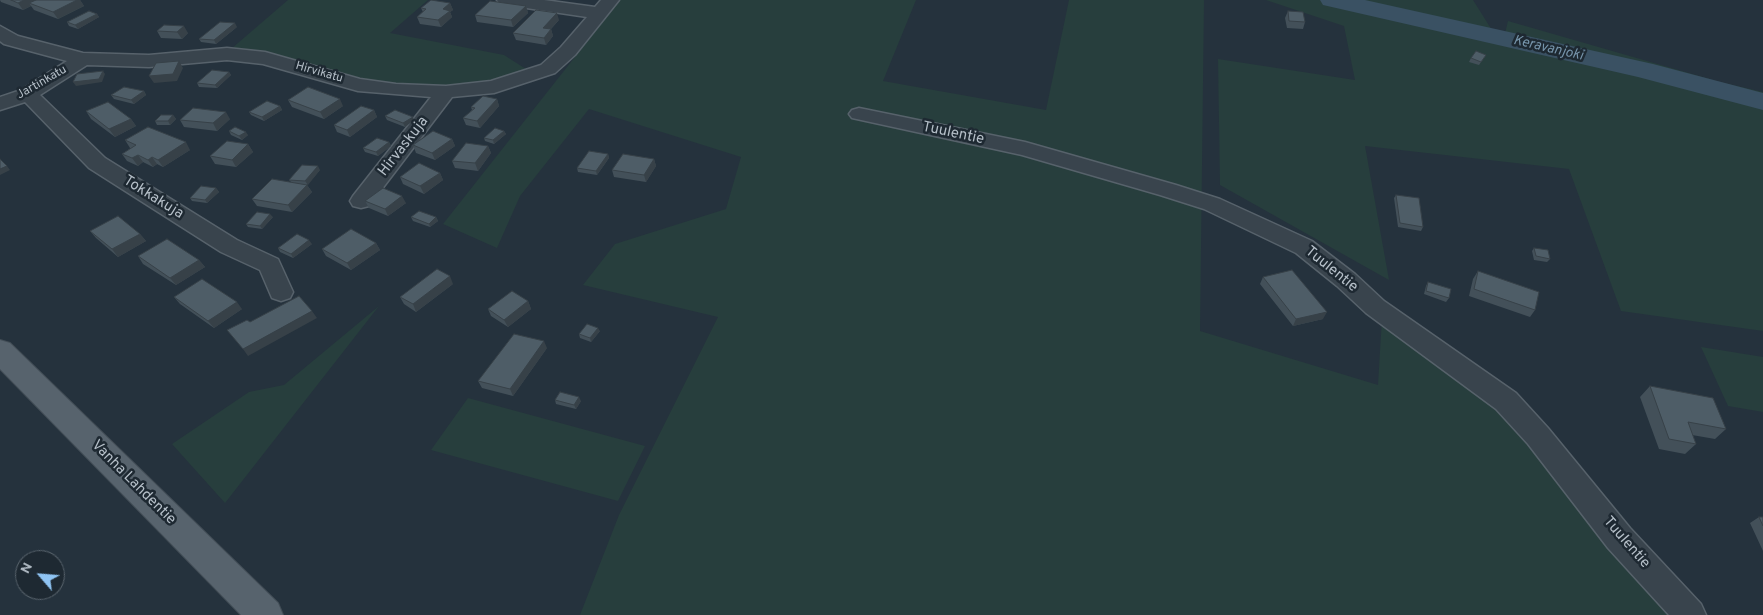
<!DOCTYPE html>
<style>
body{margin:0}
#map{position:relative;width:1763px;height:615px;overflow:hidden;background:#25323d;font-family:Overpass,sans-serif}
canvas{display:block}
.north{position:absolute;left:15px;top:550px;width:50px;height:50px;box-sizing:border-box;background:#1e2932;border:1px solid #5a656e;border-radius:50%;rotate:297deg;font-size:14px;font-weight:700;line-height:20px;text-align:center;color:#b5bfc8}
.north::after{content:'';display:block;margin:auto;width:18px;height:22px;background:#8fc4f3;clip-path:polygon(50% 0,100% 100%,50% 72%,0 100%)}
</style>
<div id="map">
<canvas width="1763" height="615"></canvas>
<div class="north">N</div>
</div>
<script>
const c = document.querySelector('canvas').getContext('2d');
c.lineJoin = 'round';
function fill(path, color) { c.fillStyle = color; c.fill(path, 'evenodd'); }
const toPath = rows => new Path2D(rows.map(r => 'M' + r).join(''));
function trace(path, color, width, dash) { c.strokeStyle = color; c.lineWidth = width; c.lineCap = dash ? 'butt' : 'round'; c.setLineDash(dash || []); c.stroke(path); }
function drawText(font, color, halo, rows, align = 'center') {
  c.font = font + ' Overpass,sans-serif'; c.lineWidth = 5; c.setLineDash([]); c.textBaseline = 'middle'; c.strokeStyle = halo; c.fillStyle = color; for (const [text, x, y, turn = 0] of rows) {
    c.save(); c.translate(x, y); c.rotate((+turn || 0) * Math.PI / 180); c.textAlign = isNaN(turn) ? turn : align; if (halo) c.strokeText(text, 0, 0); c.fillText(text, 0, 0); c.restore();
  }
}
const green = toPath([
 [288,0,428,0,390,33,504,55,529,71,493,83,446,88,397,86,231,49],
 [620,0,916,0,883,81,1046,110,1069,0,1204,0,1200,331,1378,385,1382,318,1500,405,1675,615,580,615,619,515,718,317,583,285,615,244,726,209,741,157,589,109,520,196,497,248,443,224],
 [1266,0,1473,0,1502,46,1508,21,1720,82,1763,92,1763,331,1621,311,1569,169,1365,146,1389,280,1220,185,1218,59,1355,80,1344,26],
 [379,306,225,503,172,444,249,392,284,385],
 [1701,347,1763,357,1763,412,1728,406],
 [468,398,645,446,618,501,431,450]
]);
const river = toPath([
 [1320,0,1365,0,1653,64,1763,93,1763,110,1638,77,1323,5,1320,0]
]);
const minor = toPath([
 [497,0,544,0,595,7,601,0,619,0,575,55,555,73,494,93,452,97,369,206,361,208,353,206,350,201,353,196,431,97,358,91,263,64,227,60,149,67,87,65,40,95,105,158,237,240,278,259,293,292,290,298,281,301,272,298,260,270,221,252,89,168,25,102,0,110,0,97,21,90,67,61,4,44,0,41,0,26,18,36,83,53,149,55,227,48,265,52,360,79,396,84,446,86,491,81,541,65,561,47,587,17,506,5,500,4,497,0],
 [859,108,1025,142,1176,185,1220,199,1312,241,1355,274,1384,301,1516,393,1548,428,1630,528,1701,604,1706,615,1669,615,1608,548,1528,444,1496,409,1366,313,1337,286,1296,253,1204,209,1160,195,1022,155,852,118,849,114,852,110,859,108]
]);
const major = toPath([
 [0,340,10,343,278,603,283,615,241,615,0,369,0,340]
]);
const wall = toPath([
 [0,0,80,0,84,6,58,19,34,10,31,6,23,10,1,2],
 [450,3,453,10,450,12,452,17,441,27,420,24,417,17,423,12,421,8],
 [526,6,528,13,513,27,477,22,475,15],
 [1288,11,1305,22,1303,29,1287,28,1285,18],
 [97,14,99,17,78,29,69,26,67,22],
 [559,20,551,29,553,36,546,45,516,40,513,33],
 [164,25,188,33,182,39,161,38,157,31],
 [237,27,216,44,201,42,199,39],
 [1486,55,1479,65,1469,62,1471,58],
 [229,72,231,75,217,88,199,87,197,83],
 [144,91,146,95,134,104,114,99,111,95],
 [497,99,499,106,480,128,466,125,463,118,472,110,471,107],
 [288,100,343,106,324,119,292,107],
 [280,106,282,110,264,121,251,115,249,112],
 [374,110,377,117,350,137,337,132,334,125],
 [86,111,131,119,136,126,115,137,91,119],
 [173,115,176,119,170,125,157,125,155,121],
 [385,116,414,120,405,127,387,120],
 [230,119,217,131,184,127,180,120],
 [229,131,248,135,242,140,231,135],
 [504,131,506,134,494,144,485,141,484,138],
 [452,139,455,146,435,160,416,153,413,145],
 [125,140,190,150,163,167,157,164,153,167,143,162,138,166,127,161,122,154,131,148,130,148],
 [389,142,391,146,378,156,365,152,363,148],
 [248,144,253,152,236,167,215,164,210,156],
 [488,146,491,153,478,171,455,168,452,161],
 [608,154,609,158,597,175,578,172,577,168],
 [654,159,656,166,646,182,614,177,612,170],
 [320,170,307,185,312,192,292,212,257,206,252,199,291,182,289,180],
 [440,173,443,180,424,194,403,184,400,177],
 [216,188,219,192,207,203,192,201,190,198],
 [1396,195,1423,227,1421,231,1398,227,1394,198],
 [365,201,406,203,388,216,369,208],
 [273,217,262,229,248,227,246,224],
 [411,217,436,217,438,221,430,227,413,221],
 [90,231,140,234,146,241,118,257,96,238],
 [376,243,380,250,351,270,326,256,322,249],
 [312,244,293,258,280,252,278,248],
 [1534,248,1550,259,1547,262,1534,260,1532,251],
 [138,256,199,260,205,267,176,285,143,264],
 [1478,271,1535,310,1530,317,1469,296,1473,279],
 [1263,277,1323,319,1293,326,1260,284],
 [1428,282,1449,298,1446,302,1424,294,1426,286],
 [453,284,416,312,404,304,400,297],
 [174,297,242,309,214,328,180,304],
 [528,301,531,309,508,327,491,316,488,309],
 [600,331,591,342,580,338,579,334],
 [547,348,513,396,482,388,478,381],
 [1650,386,1726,429,1715,439,1692,435,1696,444,1685,454,1659,449,1640,397],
 [555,400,581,401,576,409,556,404],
 [1759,517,1763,517,1763,551,1750,523]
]);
const shadedWall = toPath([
 [24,0,44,0,29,3,31,6,23,10,18,3],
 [77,0,80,0,84,6,58,19,53,12],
 [450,3,453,10,450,12,452,17,441,27,438,20,443,9],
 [526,6,528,13,513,27,511,20],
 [557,13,559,20,545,35,543,28],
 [97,14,99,17,78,29,75,25],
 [235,23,237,27,216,44,214,40],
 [184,26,188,33,182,39,177,32],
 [551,29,553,36,546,45,544,38],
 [179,61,183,68,177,81,154,83,149,76],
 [103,71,105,74,102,82,76,86,73,82],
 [229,72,231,75,217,88,215,85],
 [144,91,146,95,134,104,131,100],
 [340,99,343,106,324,119,320,112],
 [497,99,499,106,480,128,477,121],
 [280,106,282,110,264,121,262,117],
 [374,110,377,117,350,137,347,130],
 [226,112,230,119,217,131,213,123],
 [173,115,176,119,170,125,168,121],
 [413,117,414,120,405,127,403,123],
 [131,119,136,126,115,137,109,129],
 [504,131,506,134,494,144,493,140],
 [246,132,248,135,242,140,239,136],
 [452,139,455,146,435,160,432,153],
 [186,142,190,150,163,167,158,160],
 [389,142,391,146,378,156,376,152],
 [248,144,253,152,236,167,232,160],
 [488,146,491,153,478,171,475,163],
 [608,154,609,158,597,175,596,171],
 [138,155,143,162,138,166,132,158],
 [152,157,157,164,153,167,148,160],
 [654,159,656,166,646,182,644,175],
 [7,166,10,170,0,175,0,169],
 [318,166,320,170,308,185,305,181],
 [440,173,443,180,424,194,420,186],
 [307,185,312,192,292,212,288,205],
 [216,188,219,192,207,203,205,200],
 [402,196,406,203,388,216,385,209],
 [270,214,273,217,262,229,260,226],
 [436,217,438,221,430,227,429,224],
 [140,234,146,241,118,257,112,249],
 [309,240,312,244,293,258,291,254],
 [376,243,380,250,351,270,347,263],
 [199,260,205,267,176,285,170,278],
 [450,276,453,284,416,312,413,304],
 [528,301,531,309,508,327,504,320],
 [237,302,242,309,214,328,208,321],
 [312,311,317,318,248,356,243,349],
 [1327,312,1323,319,1293,326,1296,319],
 [598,328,600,331,591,342,590,338],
 [544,341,547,348,513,396,510,389],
 [579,397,581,401,576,409,574,405]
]);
const building = toPath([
 [11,0,24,0,18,3,11,0],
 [36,0,77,0,53,12,29,3,36,0],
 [431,0,450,3,443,9,450,11,438,20,417,17,426,9,421,8,431,0],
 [490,1,526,6,511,20,475,15,490,1],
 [536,10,557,13,543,28,551,29,544,38,513,33,536,10],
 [89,11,97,14,75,25,67,22,89,11],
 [1288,11,1303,12,1305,22,1289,21,1288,11],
 [220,22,235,23,214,40,199,39,220,22],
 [164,25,184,26,177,32,157,31,164,25],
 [1476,51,1486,55,1481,62,1471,58,1476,51],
 [179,61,173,74,149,76,156,63,179,61],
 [212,70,229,72,215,85,197,83,212,70],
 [103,71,99,79,73,82,77,74,103,71],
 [124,87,144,91,131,100,111,95,124,87],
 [308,87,340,99,320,112,288,100,308,87],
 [483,96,497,99,477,121,463,118,475,108,471,107,483,96],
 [267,101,280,106,262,117,249,112,267,101],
 [108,102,131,119,109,129,86,111,108,102],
 [361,106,374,110,347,130,334,125,361,106],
 [193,108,226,112,213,123,180,120,193,108],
 [395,110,413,117,403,123,385,116,395,110],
 [161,115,173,115,168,121,155,121,161,115],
 [148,127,186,142,158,160,152,157,148,160,138,155,132,158,122,154,136,145,125,140,148,127],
 [235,127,246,132,239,136,229,131,235,127],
 [495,128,504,131,493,140,484,138,495,128],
 [433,131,452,139,432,153,413,145,433,131],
 [377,138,389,142,376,152,363,148,377,138],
 [227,141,248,144,232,160,210,156,227,141],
 [466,143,488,146,475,163,452,161,466,143],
 [589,151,608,154,596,171,577,168,589,151],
 [623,154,654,159,644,175,612,170,623,154],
 [0,159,7,166,0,169,0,159],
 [419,163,440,173,420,186,400,177,419,163],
 [302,165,318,166,305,181,289,180,302,165],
 [272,179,307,185,288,205,252,199,272,179],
 [201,186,216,188,205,200,190,198,201,186],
 [383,188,402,196,385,209,365,201,383,188],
 [1396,195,1419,198,1423,227,1400,223,1396,195],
 [419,211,436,217,429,224,411,217,419,211],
 [257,212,270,214,260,226,246,224,257,212],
 [118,216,140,234,112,249,90,231,118,216],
 [351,229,376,243,347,263,322,249,351,229],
 [297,234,309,240,291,254,278,248,297,234],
 [167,239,199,260,170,278,138,256,167,239],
 [1534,248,1548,250,1550,259,1536,256,1534,248],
 [437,269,450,276,413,304,400,297,437,269],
 [1292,270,1327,312,1296,319,1263,277,1292,270],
 [1478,271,1539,292,1535,310,1474,289,1478,271],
 [202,279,237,302,208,321,174,297,202,279],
 [1428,282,1451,289,1449,298,1426,291,1428,282],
 [512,291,528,301,504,320,488,309,512,291],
 [299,296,312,311,243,349,227,330,247,320,250,322,299,296],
 [587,324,598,328,590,338,579,334,587,324],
 [514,334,544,341,510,389,478,381,514,334],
 [1650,386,1713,398,1726,429,1688,422,1696,444,1669,439,1650,386],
 [560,392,579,397,574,405,555,400,560,392],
 [1759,517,1763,517,1763,526,1759,517]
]);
const farStreetnames = [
 ["Hirvikatu",319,73,16],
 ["Jartinkatu",42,83,-30]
];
const farWaternames = [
 ["Keravanjoki",1548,49,13]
];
const streetNames = [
 ["Tuulentie",953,134,12],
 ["Hirvaskuja",404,147,-52],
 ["Tokkakuja",153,198,32],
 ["Tuulentie",1331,270,39],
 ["Vanha Lahdentie",133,483,45],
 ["Tuulentie",1626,543,49]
];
fill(green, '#273e3d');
fill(river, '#3a5163');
trace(minor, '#57626b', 3);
trace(major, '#424d56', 2);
fill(minor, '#39444d');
fill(major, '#57636d');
fill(wall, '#435059');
fill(shadedWall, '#374148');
fill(building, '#4e5d67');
trace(building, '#374148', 1);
drawText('12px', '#b5bfc8', '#1e2932', farStreetnames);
drawText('italic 14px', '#7694aa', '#1e2932', farWaternames);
drawText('15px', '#b5bfc8', '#1e2932', streetNames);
</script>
